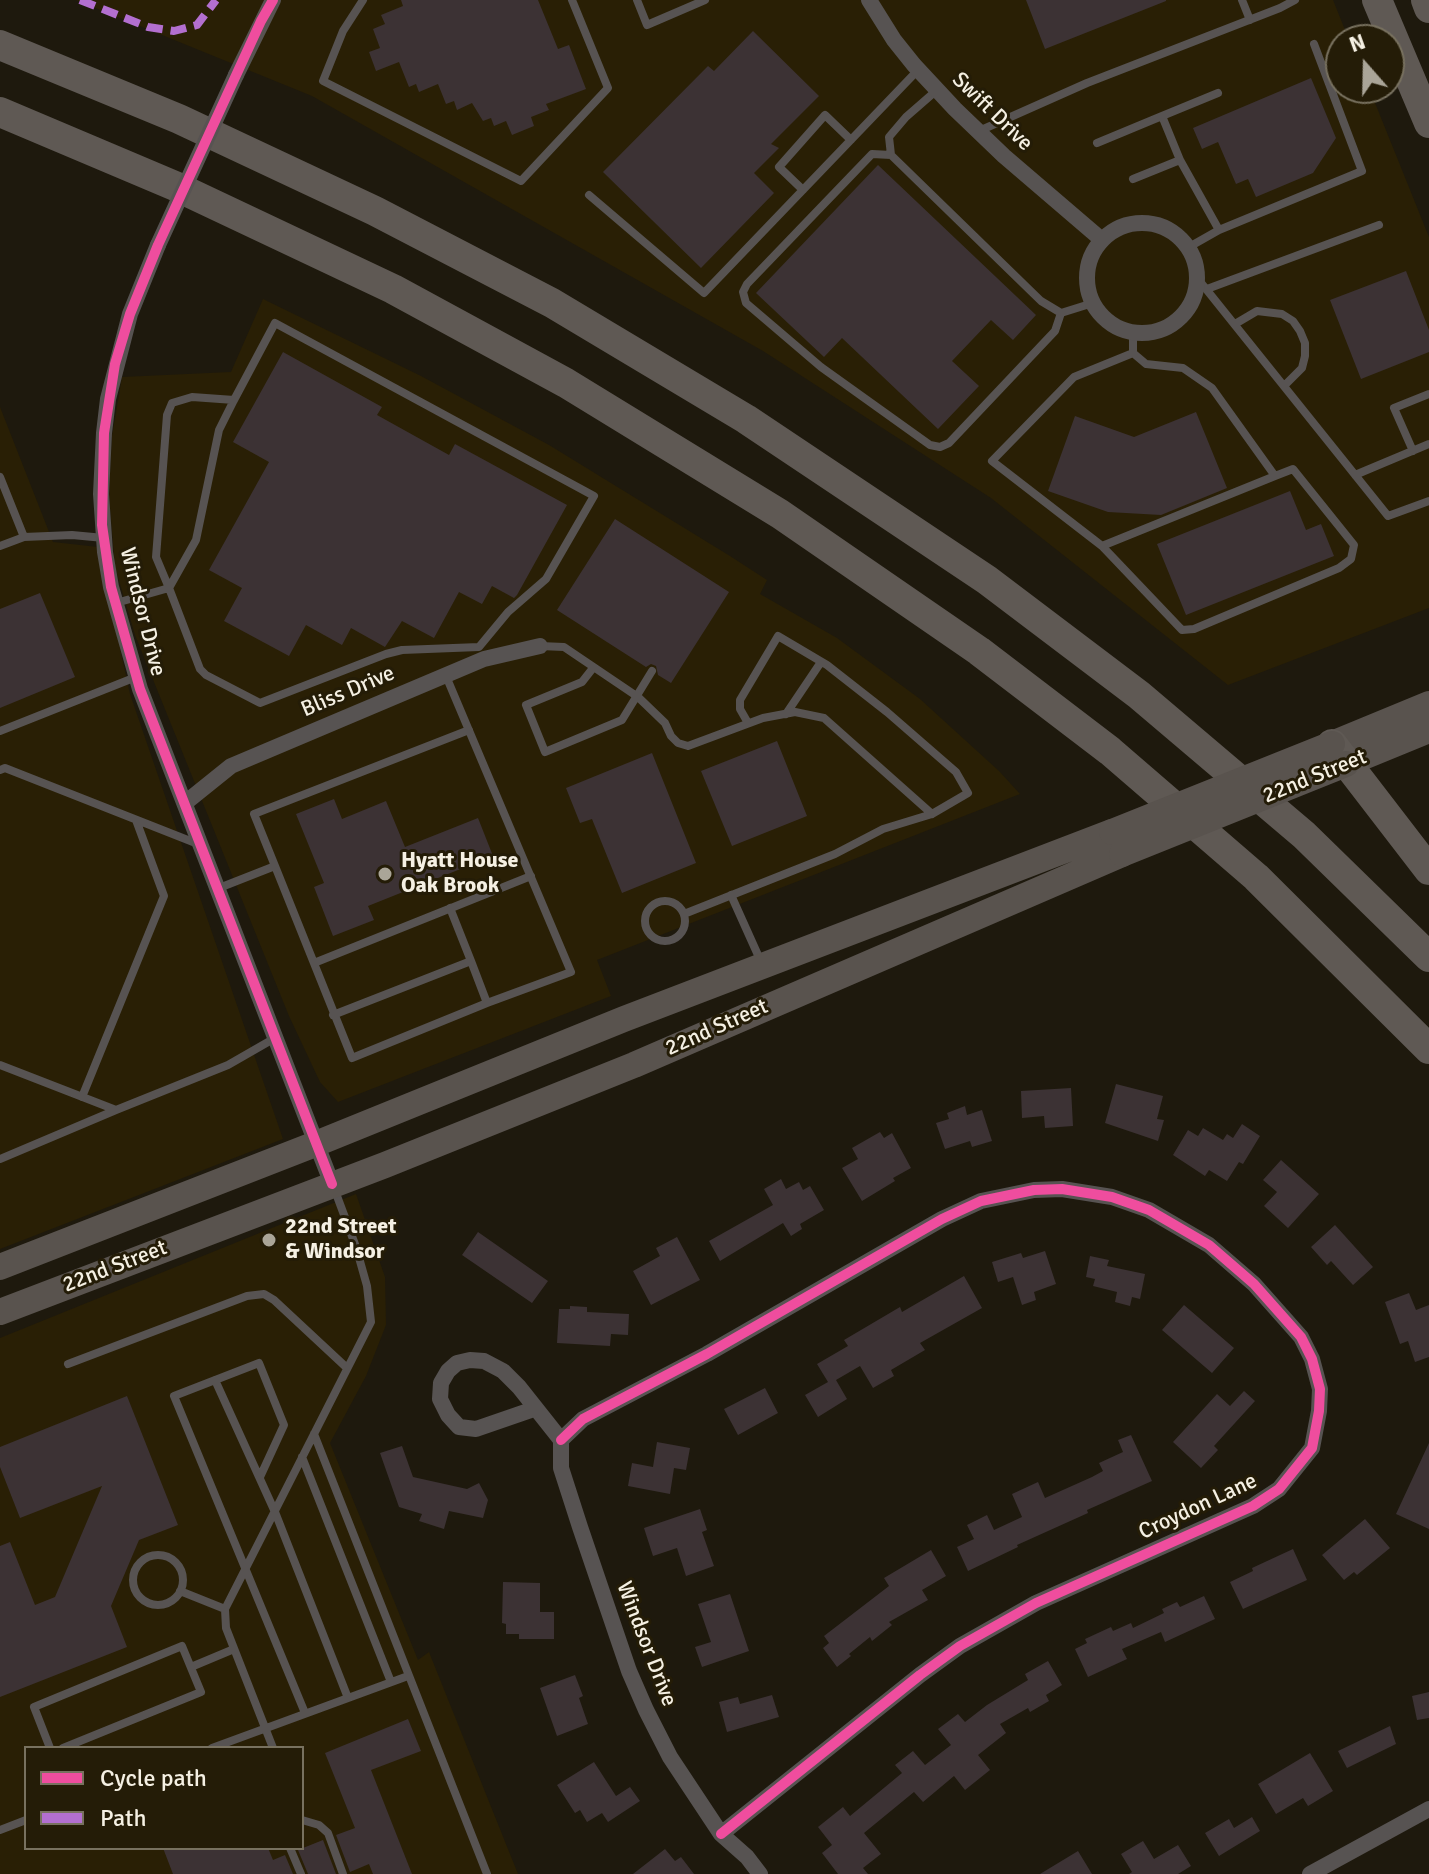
<!DOCTYPE html>
<style>
body{margin:0}
#map{position:relative;width:1429px;height:1874px;overflow:hidden;background:#1e190d;font-family:Signika,sans-serif}
canvas{display:block}
.legend{position:absolute;left:24px;top:1746px;width:280px;height:104px;box-sizing:border-box;background:#241c07;border:2px solid #78715f;margin:0;padding:10px 14px;list-style:none;font-size:24px;color:#f5f0e3}
.legend li{display:flex;align-items:center;gap:16px;height:40px}
.legend b{width:40px;border:2px solid #78715f}
.north{position:absolute;left:1325px;top:24px;width:80px;height:80px;box-sizing:border-box;background:#241c07;border:2px solid #78715f;border-radius:50%;rotate:340deg;font-size:22px;font-weight:700;line-height:32px;text-align:center;color:#f5f0e3}
.north::after{content:'';display:block;margin:auto;width:28px;height:36px;background:#aaa598;clip-path:polygon(50% 0,100% 100%,50% 72%,0 100%)}
</style>
<div id="map">
<canvas width="1429" height="1874"></canvas>
<ul class="legend">
<li><b style="height:10px;background:#ef4d9e"></b>Cycle path</li>
<li><b style="height:10px;background:#b36fd0"></b>Path</li>
</ul>
<div class="north">N</div>
</div>
<script>
const c = document.querySelector('canvas').getContext('2d');
c.lineJoin = 'round';
function fill(path, color) { c.fillStyle = color; c.fill(path, 'evenodd'); }
const toPath = rows => new Path2D(rows.map(r => 'M' + r).join(''));
function trace(path, color, width, dash) { c.strokeStyle = color; c.lineWidth = width; c.lineCap = dash ? 'butt' : 'round'; c.setLineDash(dash || []); c.stroke(path); }
function drawText(font, color, halo, rows, align = 'center') {
  c.font = font + ' Signika,sans-serif'; c.lineWidth = 6; c.setLineDash([]); c.textBaseline = 'middle'; c.strokeStyle = halo; c.fillStyle = color; for (const [text, x, y, turn = 0] of rows) {
    c.save(); c.translate(x, y); c.rotate((+turn || 0) * Math.PI / 180); c.textAlign = isNaN(turn) ? turn : align; if (halo) c.strokeText(text, 0, 0); c.fillText(text, 0, 0); c.restore();
  }
}
const built = toPath([
 [76,0,1333,0,1349,40,1341,40,1341,88,1369,88,1429,237,1429,608,1228,685,991,498,763,351,312,96],
 [263,299,421,376,549,445,730,556,767,580,760,594,837,638,920,699,999,771,1020,794,597,960,611,996,338,1102,320,1082,289,1016,135,635,115,567,109,495,112,436,122,377,231,372],
 [0,407,53,542,98,547,130,694,283,1139,0,1249],
 [356,1194,385,1277,386,1325,366,1376,330,1443,418,1660,429,1652,518,1874,0,1874,0,1338],
 [26,1748,302,1748,302,1848,26,1848]
]);
const building = toPath([
 [401,0,538,0,558,49,569,45,586,89,546,104,549,110,531,117,534,126,512,135,506,121,494,126,491,118,483,121,472,103,457,110,454,101,446,104,438,84,419,92,416,84,409,87,399,62,376,71,369,52,380,48,373,29,385,24,381,15,403,6],
 [1026,0,1166,0,1166,1,1045,49],
 [753,31,819,96,771,144,779,148,754,173,774,193,701,268,603,172,708,66,714,71],
 [1311,78,1336,138,1313,173,1256,197,1248,179,1236,184,1218,142,1202,149,1193,128],
 [878,165,1036,315,1013,340,991,320,952,361,979,386,938,429,842,338,824,357,756,293],
 [1406,271,1429,330,1429,352,1361,379,1330,300],
 [283,352,382,407,377,415,449,455,455,444,567,505,517,595,514,598,492,586,482,604,459,592,434,638,402,621,385,647,351,628,342,645,306,625,289,656,224,621,242,588,209,570,269,462,233,442],
 [1196,412,1227,488,1161,515,1108,512,1048,491,1075,416,1134,437],
 [1290,491,1306,530,1321,524,1334,556,1186,615,1157,544],
 [615,519,729,592,671,683,658,675,656,666,651,664,646,667,557,610],
 [40,593,75,677,0,708,0,609],
 [777,741,807,816,732,846,701,771],
 [652,753,696,863,622,893,592,819,580,823,566,788],
 [334,799,342,819,386,801,405,847,478,818,493,856,368,906,374,920,333,936,314,887,324,883,296,814],
 [1116,1084,1163,1096,1157,1119,1164,1120,1158,1141,1105,1123],
 [1071,1088,1073,1126,1045,1128,1044,1116,1022,1118,1021,1091],
 [965,1106,967,1115,982,1110,992,1141,972,1147,970,1141,945,1149,936,1123,949,1119,947,1113],
 [1242,1124,1260,1136,1243,1164,1239,1162,1227,1181,1209,1170,1205,1176,1173,1155,1188,1130,1198,1136,1203,1128,1223,1140,1227,1134,1233,1138],
 [880,1132,884,1138,892,1133,911,1168,893,1178,895,1181,862,1201,842,1168,858,1159,852,1148],
 [1281,1160,1319,1194,1288,1228,1264,1206,1277,1192,1263,1180],
 [781,1179,786,1189,799,1182,803,1190,810,1186,824,1210,800,1224,802,1229,791,1236,783,1223,720,1261,709,1241,773,1205,764,1189],
 [1335,1225,1373,1267,1353,1285,1331,1261,1327,1265,1311,1247],
 [478,1232,548,1281,532,1303,462,1255],
 [677,1237,700,1280,651,1305,633,1271,660,1256,656,1248],
 [1045,1251,1056,1284,1034,1292,1036,1300,1022,1305,1013,1277,998,1282,992,1262,1021,1253,1023,1258],
 [1090,1256,1109,1260,1107,1266,1145,1274,1140,1299,1132,1297,1130,1306,1115,1302,1117,1292,1093,1286,1095,1279,1086,1277],
 [964,1276,982,1308,920,1343,925,1350,891,1370,894,1376,873,1388,860,1366,836,1380,847,1399,818,1417,805,1395,828,1382,817,1364,848,1346,844,1340,900,1307,902,1312],
 [1409,1293,1416,1310,1429,1305,1429,1357,1415,1362,1408,1341,1400,1344,1385,1302],
 [1184,1305,1234,1348,1212,1373,1162,1330],
 [570,1306,587,1307,587,1312,629,1314,628,1335,611,1334,610,1346,557,1343,559,1309,570,1309],
 [765,1388,778,1413,738,1435,724,1409],
 [1244,1391,1255,1401,1214,1446,1218,1450,1201,1468,1173,1442,1217,1394,1230,1406],
 [127,1396,178,1525,139,1540,111,1606,127,1647,0,1697,0,1546,10,1542,35,1605,55,1597,102,1486,20,1518,0,1467,0,1447],
 [1131,1435,1152,1481,1087,1510,1088,1513,1017,1545,1018,1547,968,1571,957,1547,974,1539,967,1525,987,1515,994,1530,1022,1517,1012,1494,1038,1482,1045,1498,1092,1477,1103,1471,1099,1463,1123,1452,1118,1440],
 [657,1442,690,1448,686,1470,674,1468,670,1494,628,1486,632,1463,653,1467],
 [1429,1443,1429,1529,1396,1514],
 [402,1446,413,1477,467,1489,479,1483,488,1500,483,1518,449,1511,444,1529,419,1521,422,1514,399,1507,380,1453],
 [700,1509,707,1530,702,1532,714,1566,686,1576,677,1548,653,1556,644,1528],
 [1365,1519,1390,1548,1357,1575,1354,1572,1344,1580,1322,1555],
 [1293,1549,1307,1580,1243,1609,1230,1582,1253,1571,1252,1568],
 [931,1550,946,1576,922,1590,928,1600,889,1622,892,1625,872,1641,870,1637,849,1654,851,1656,837,1667,823,1648,829,1643,824,1636,889,1586,884,1578],
 [503,1582,540,1583,540,1612,554,1612,554,1639,519,1639,519,1634,506,1634,506,1624,502,1623],
 [730,1594,749,1651,702,1667,695,1647,711,1642,698,1604],
 [1204,1596,1215,1619,1165,1642,1161,1632,1122,1649,1127,1659,1088,1677,1075,1649,1087,1643,1085,1639,1111,1627,1113,1631,1131,1623,1133,1628,1164,1613,1162,1609,1177,1602,1180,1607],
 [1048,1661,1062,1685,1046,1695,1049,1701,1030,1712,1028,1708,1000,1724,1006,1733,978,1755,990,1770,965,1790,954,1776,923,1802,914,1792,864,1833,881,1854,863,1868,868,1874,838,1874,822,1853,832,1845,818,1827,843,1807,850,1816,902,1773,895,1765,913,1751,925,1765,951,1745,938,1729,958,1714,965,1722,987,1705,1028,1680,1025,1674],
 [575,1675,583,1696,579,1698,588,1724,557,1736,540,1688],
 [1429,1692,1429,1718,1417,1720,1412,1696],
 [772,1695,779,1717,727,1732,719,1702,738,1697,740,1704],
 [408,1719,421,1751,371,1770,412,1874,373,1874,369,1864,350,1872,336,1835,355,1828,325,1753],
 [1390,1726,1396,1744,1347,1768,1338,1751],
 [1310,1753,1333,1791,1308,1806,1303,1798,1276,1814,1258,1784],
 [594,1762,616,1796,630,1787,640,1801,608,1822,602,1813,587,1822,580,1810,575,1813,557,1785],
 [1252,1817,1260,1831,1219,1856,1205,1833,1229,1819,1234,1828],
 [323,1840,336,1874,308,1874,298,1850],
 [1143,1841,1154,1859,1178,1845,1191,1866,1178,1874,1129,1874,1132,1872,1121,1854],
 [163,1848,268,1848,273,1860,285,1855,293,1874,173,1874],
 [665,1849,675,1861,681,1857,694,1874,633,1874],
 [1078,1851,1092,1874,1040,1874]
]);
const lane = toPath([
 [363,0,343,31,323,81,521,181,608,88,572,0],
 [637,0,647,25,705,0],
 [1242,0,1250,20],
 [937,90,906,117,889,137,891,155,1041,301,1061,313,1093,303],
 [1162,116,1218,93],
 [979,131,1087,83,1280,8,1295,0],
 [1097,143,1162,116,1180,160,1219,230],
 [891,155,872,154,747,284,743,292,746,303,821,367,930,445,940,447,949,443,1055,331,1061,313],
 [1133,179,1180,160],
 [803,190,779,167,825,115,851,140],
 [589,195,704,293,918,70],
 [1189,247,1219,230,1362,171,1314,44],
 [1198,279,1388,516,1429,501],
 [1207,289,1379,225],
 [1235,324,1257,311,1282,314,1293,321,1300,331,1305,343,1305,356,1302,368,1284,386],
 [1133,333,1133,353,1146,364,1183,368,1212,388,1275,476,1102,546,992,461,1074,377,1133,353],
 [1413,451,1394,408,1429,394],
 [1355,475,1429,444],
 [0,477,24,537],
 [0,546,24,537,72,535,104,538],
 [1102,546,1182,630,1194,629,1339,568,1351,559,1354,545,1293,469,1275,476],
 [116,603,169,588,196,540,219,430,234,400,275,323,594,496,546,579,508,612,479,647,402,650,386,654,260,703,206,675,200,669,169,588,156,557,167,415,172,403,192,397,234,400],
 [540,646,564,647,638,697,665,723,671,736,678,743,688,746,763,718,795,712,824,718,932,814],
 [593,668,582,682,526,705,545,752,622,720,652,671],
 [786,714,821,662],
 [0,731,136,677],
 [0,770,5,768,198,844],
 [275,866,254,814,469,730],
 [219,888,275,866,352,1058,487,1003],
 [731,895,762,964],
 '645 921a20 20 0 1 1 40 0a20 20 0 1 1-40 0Z',
 [450,908,471,961],
 [684,914,835,854,883,829,932,814,968,793,956,772,887,712,827,665,778,636,740,700,740,709,748,723],
 [314,963,531,876],
 [333,1015,471,961,487,1003,571,972,446,676],
 [0,1065,116,1110,228,1065,275,1038],
 [82,1097,164,896,136,820],
 [0,1159,116,1110],
 [68,1364,247,1296,264,1294,274,1300,347,1368],
 [215,1380,275,1512,348,1698],
 [314,1434,487,1874],
 [302,1457,391,1682],
 [260,1477,284,1425,259,1363,174,1396,305,1713],
 '133 1580a25 25 0 1 1 50 0a25 25 0 1 1-50 0Z',
 [180,1591,225,1609],
 [191,1667,234,1649],
 [50,1748,34,1707,182,1646,201,1692,63,1748],
 [212,1748,408,1676],
 [273,1748,226,1628,225,1609,371,1322,367,1286,356,1247,334,1188],
 [302,1820,319,1825,328,1833,343,1874],
 [0,1830,26,1820],
 [290,1848,301,1874]
]);
const street = toPath([
 [869,0,894,40,914,65,955,109,1004,156,1102,240],
 [236,75,273,0],
 '1087 278a55 55 0 1 1 110 0a55 55 0 1 1-110 0Z',
 [158,245,130,314,108,399,104,433,101,494,105,552,111,587,140,689,332,1184],
 [185,803,231,766,484,659,540,646],
 [534,1409,476,1429,459,1427,448,1415,440,1399,441,1383,448,1371,457,1363,470,1360,484,1361,503,1371,519,1387,561,1440,561,1468,580,1527,629,1671,646,1710,670,1757,721,1834,747,1857,760,1874],
 [561,1440,583,1419,707,1354,942,1219,981,1201,1034,1190,1062,1189,1112,1197,1149,1210,1209,1245,1254,1284,1301,1337,1312,1359,1320,1389,1319,1411,1312,1448,1279,1489,1253,1506,1036,1603,960,1646,920,1675,721,1834],
 [1310,1874,1429,1809]
]);
const primary = toPath([
 [1332,744,1429,704],
 [1346,764,1429,730],
 [0,1267,318,1143,624,1019,1112,832],
 [0,1312,385,1165,634,1065,1122,854]
]);
const highway = toPath([
 [1377,0,1429,123],
 [1426,0,1429,8],
 [0,45,179,119,375,211,552,303,746,419,987,580,1139,695,1304,835,1429,957],
 [0,112,175,186,393,289,566,383,780,514,979,651,1110,751,1256,877,1429,1049],
 [1332,744,1429,870]
]);
const streetBridge = toPath([
 [158,245,236,75]
]);
const primaryBridge = toPath([
 [1112,832,1332,744],
 [1122,854,1346,764]
]);
const quiet = toPath([
 [80,0,148,27,174,31,197,25,216,0]
]);
const cycleway = toPath([
 [273,0,261,21,158,245,130,314,115,364,104,433,102,525,111,587,140,689,332,1184],
 [561,1440,583,1419,707,1354,942,1219,981,1201,1034,1190,1062,1189,1112,1197,1149,1210,1209,1245,1254,1284,1301,1337,1312,1359,1320,1389,1319,1411,1312,1448,1279,1489,1253,1506,1036,1603,960,1646,920,1675,721,1834]
]);
const markers = [
 [385,874,8,"#aaa598"],
 [269,1240,8,"#aaa598"]
];
const streetNames = [
 ["Swift Drive",992,112,44],
 ["Windsor Drive",142,612,76],
 ["Bliss Drive",348,692,-23],
 ["22nd Street",1315,777,-22],
 ["22nd Street",717,1028,-24],
 ["22nd Street",115,1267,-21],
 ["Croydon Lane",1198,1507,-25],
 ["Windsor Drive",646,1644,69]
];
const poiNames = [
 ["Hyatt House",401,861],
 ["Oak Brook",401,886],
 ["22nd Street",285,1227],
 ["& Windsor",285,1252]
];
fill(built, '#291f05');
fill(building, '#3c3234');
trace(lane, '#575352', 8);
trace(street, '#575352', 16);
trace(primary, '#59534e', 26);
trace(highway, '#5f5954', 30);
trace(streetBridge, '#575352', 16);
trace(primaryBridge, '#59534e', 26);
trace(quiet, '#b36fd0', 8, [16, 8]);
trace(cycleway, '#ef4d9e', 10);
for (const [x, y, r, color] of markers) { const dot = new Path2D(); dot.arc(x, y, r, 0, 2 * Math.PI); c.fillStyle = color; c.fill(dot); trace(dot, '#241c07', 3); }
drawText('22px', '#f5f0e3', '#241c07', streetNames);
drawText('bold 22px', '#f5f0e3', '#241c07', poiNames, 'left');
</script>
